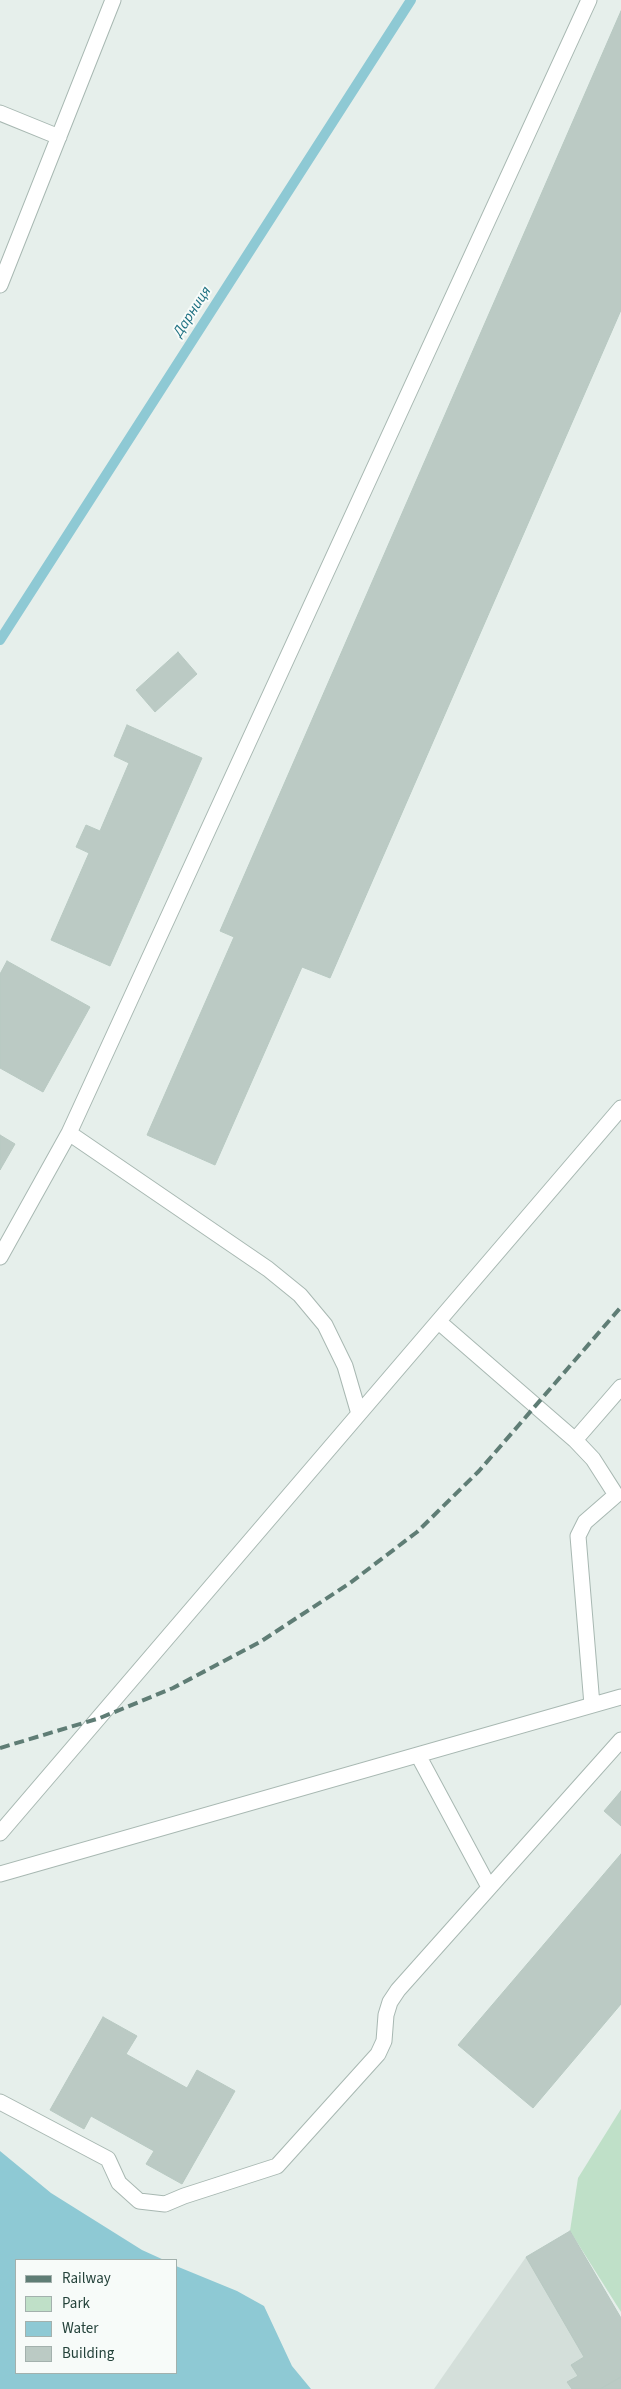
<!DOCTYPE html>
<meta charset="utf-8">
<style>
body{margin:0}
#map{position:relative;width:621px;height:2389px;overflow:hidden;background:#e6efeb;font-family:"Source Sans 3",sans-serif}
canvas{display:block}
.legend{position:absolute;left:15px;top:2259px;width:162px;height:115px;box-sizing:border-box;background:#f7fbf9;border:1px solid #a3b1ad;margin:0;padding:6px 9px;list-style:none;font-size:15px;color:#24423a}
.legend li{display:flex;align-items:center;gap:10px;height:25px}
.legend b{width:25px;border:1px solid #a3b1ad}
</style>
<div id="map">
<canvas width="621" height="2389"></canvas>
<ul class="legend">
<li><b style="height:6px;background:#5f7d75"></b>Railway</li>
<li><b style="height:14px;background:#bfe0c8"></b>Park</li>
<li><b style="height:14px;background:#8ec9d4"></b>Water</li>
<li><b style="height:14px;background:#bbcac4"></b>Building</li>
</ul>
</div>
<script>
const c = document.querySelector('canvas').getContext('2d');
c.lineJoin = 'round';
function fill(path, color) { c.fillStyle = color; c.fill(path, 'evenodd'); }
const toPath = rows => new Path2D(rows.map(r => 'M' + r).join(''));
function trace(path, color, width, dash) { c.strokeStyle = color; c.lineWidth = width; c.lineCap = dash ? 'butt' : 'round'; c.setLineDash(dash || []); c.stroke(path); }
function drawText(font, color, halo, rows, align = 'center') {
  c.font = font + ' "Source Sans 3",sans-serif'; c.lineWidth = 4; c.setLineDash([]); c.textBaseline = 'middle'; c.strokeStyle = halo; c.fillStyle = color; for (const [text, x, y, turn = 0] of rows) {
    c.save(); c.translate(x, y); c.rotate((+turn || 0) * Math.PI / 180); c.textAlign = isNaN(turn) ? turn : align; if (halo) c.strokeText(text, 0, 0); c.fillText(text, 0, 0); c.restore();
  }
}
const built = toPath([
 [570,2231,621,2318,621,2389,434,2389,526,2257]
]);
const green = toPath([
 [621,2109,621,2312,570,2231,578,2178]
]);
const water = toPath([
 [0,2151,51,2193,142,2250,164,2260,16,2260,16,2373,176,2373,176,2266,237,2291,264,2306,292,2366,311,2389,0,2389]
]);
const stream = toPath([
 [0,640,411,0]
]);
const building = toPath([
 [621,11,621,310,330,978,302,967,215,1165,147,1135,234,937,220,931,621,11],
 [178,652,197,674,155,712,136,690,178,652],
 [127,725,202,758,110,966,51,940,89,853,76,847,86,825,100,831,129,763,114,756,127,725],
 [7,961,90,1007,43,1092,0,1068,0,974,7,961],
 [0,1135,15,1144,0,1170,0,1135],
 [621,1791,621,1826,604,1811,621,1791],
 [621,1854,621,2004,533,2108,458,2045,621,1854],
 [103,2017,137,2036,126,2054,187,2088,197,2070,235,2091,182,2184,146,2164,154,2151,91,2116,84,2129,50,2110,103,2017],
 [570,2231,621,2318,621,2377,600,2389,572,2389,567,2382,578,2376,571,2365,584,2357,526,2257,570,2231],
 [621,2377,621,2389,600,2389,621,2377]
]);
const service = toPath([
 [0,113,59,137],
 [0,285,113,0],
 [0,1257,69,1133],
 [439,1322,575,1440,593,1459,616,1495,585,1522,578,1536,592,1705],
 [359,1414,345,1366,325,1325,300,1295,268,1269,69,1133,589,0],
 [575,1440,621,1387],
 [418,1755,489,1887],
 [0,1833,621,1108],
 [0,1874,621,1697],
 [0,2102,108,2159,119,2183,139,2201,165,2204,184,2196,277,2166,378,2054,384,2041,386,2015,390,2002,398,1990,621,1740]
]);
const rail = toPath([
 [0,1748,100,1718,173,1688,260,1642,350,1583,417,1532,479,1471,621,1307]
]);
const waterNames = [
 ["Дарниця",193,312,-57]
];
fill(built, '#d4dfda');
fill(green, '#bfe0c8');
fill(water, '#8ec9d4');
trace(stream, '#8ec9d4', 10);
fill(building, '#bbcac4');
trace(building, '#b8c9c2', 1);
trace(service, '#a8b8b2', 17);
trace(service, '#fff', 15);
trace(rail, '#5f7d75', 4, [10, 5]);
drawText('italic 15px', '#1c6f80', '#f7fbf9', waterNames);
</script>
